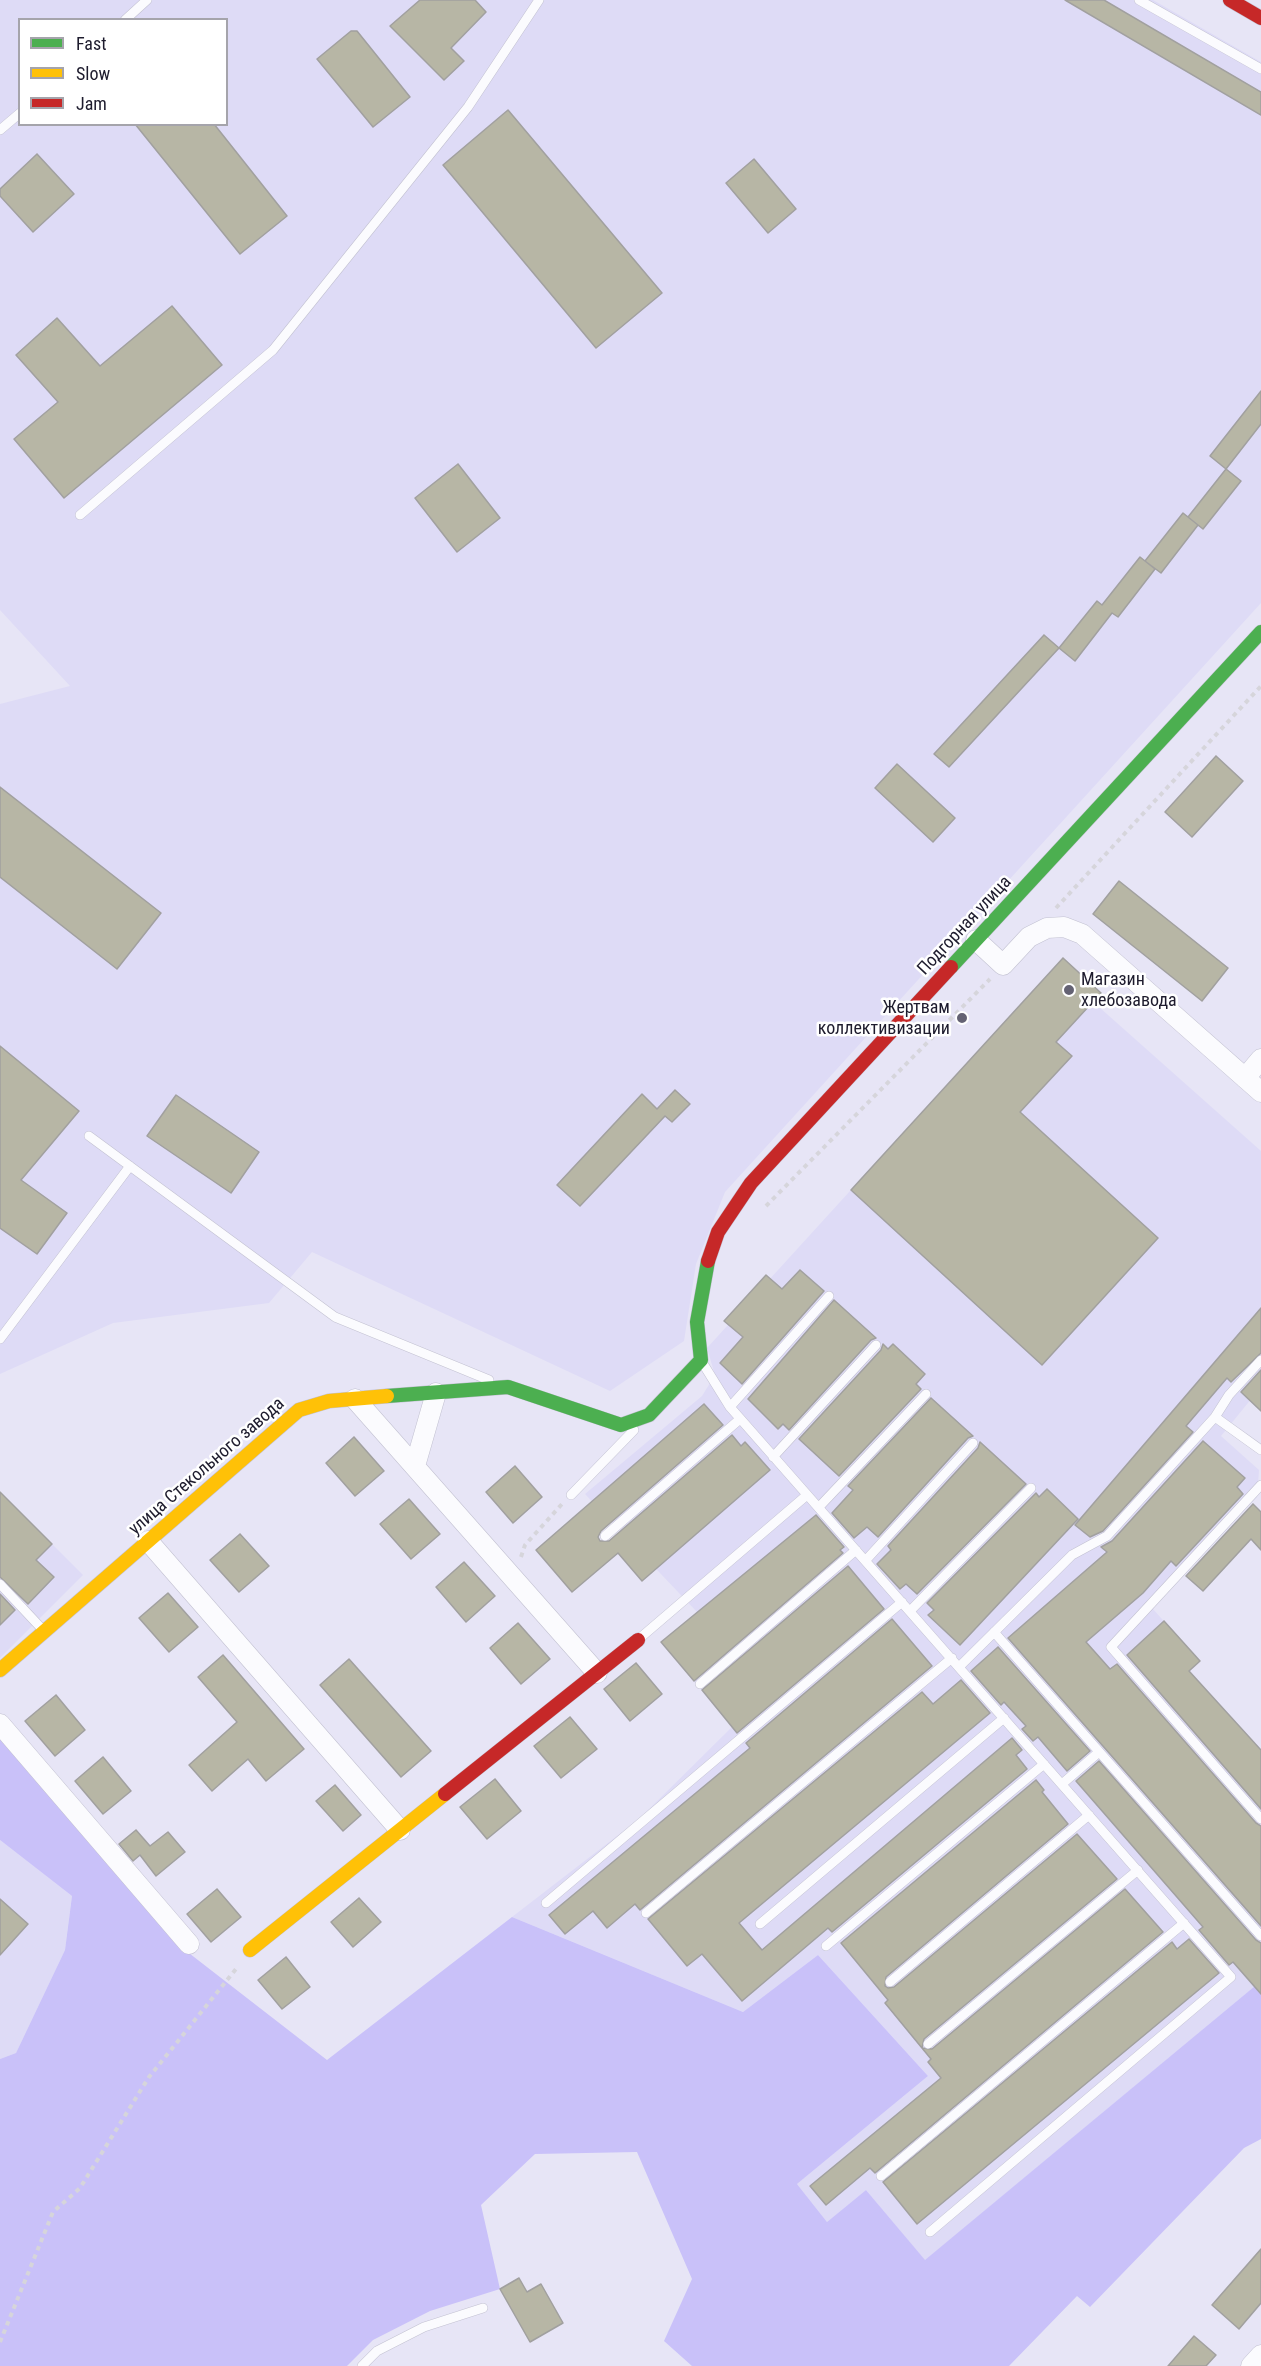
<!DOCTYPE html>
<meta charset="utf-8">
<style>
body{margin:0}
#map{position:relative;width:1261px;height:2366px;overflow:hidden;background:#e7e5f6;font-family:"Roboto Condensed",sans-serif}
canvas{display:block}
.legend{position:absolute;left:18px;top:18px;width:210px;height:108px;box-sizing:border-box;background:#fff;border:2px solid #a5a4ab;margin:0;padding:8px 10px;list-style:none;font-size:18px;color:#1d1b2d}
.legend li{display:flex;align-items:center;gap:12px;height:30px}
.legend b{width:30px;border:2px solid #a5a4ab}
</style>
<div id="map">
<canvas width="1261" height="2366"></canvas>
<ul class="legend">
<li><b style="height:8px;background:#4caf50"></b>Fast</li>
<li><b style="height:8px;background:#ffc107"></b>Slow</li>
<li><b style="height:8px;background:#c62828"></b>Jam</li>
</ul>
</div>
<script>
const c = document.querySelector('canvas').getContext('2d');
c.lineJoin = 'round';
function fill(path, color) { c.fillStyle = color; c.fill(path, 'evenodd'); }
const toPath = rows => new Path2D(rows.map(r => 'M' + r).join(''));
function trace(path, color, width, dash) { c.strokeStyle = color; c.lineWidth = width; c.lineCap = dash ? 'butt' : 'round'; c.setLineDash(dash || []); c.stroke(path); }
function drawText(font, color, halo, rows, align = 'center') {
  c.font = font + ' "Roboto Condensed",sans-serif'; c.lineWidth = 5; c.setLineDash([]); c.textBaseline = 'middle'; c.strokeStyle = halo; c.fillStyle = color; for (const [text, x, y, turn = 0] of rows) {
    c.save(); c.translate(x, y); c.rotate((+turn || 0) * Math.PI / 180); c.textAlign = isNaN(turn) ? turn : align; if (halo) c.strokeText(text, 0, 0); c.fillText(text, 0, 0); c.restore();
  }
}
const built = toPath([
 [0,0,1153,0,1261,62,1261,603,725,1192,696,1264,684,1341,610,1391,312,1252,269,1303,113,1323,0,1374,0,704,70,686,0,610],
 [20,20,226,20,226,124,20,124],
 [1054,967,1261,1151,1261,1387,1221,1436,1259,1470,1257,1497,1220,1534,1152,1608,1200,1661,1190,1671,1261,1749,1261,1981,925,2261,866,2190,827,2222,797,2184,928,2076,818,1955,743,2012,512,1917,639,1819,732,1727,661,1642,697,1612,585,1494,702,1396,715,1375,707,1348],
 [0,1492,83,1575,0,1658],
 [0,1840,72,1896,65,1950,16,2053,0,2059]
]);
const green = toPath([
 [0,1738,185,1950,327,2060,512,1917,743,2012,818,1955,928,2076,797,2184,827,2222,866,2190,925,2260,1261,1981,1261,2139,1244,2148,1090,2307,1077,2296,1009,2366,692,2366,664,2341,692,2279,637,2152,535,2154,481,2205,500,2289,430,2311,373,2340,347,2366,0,2366,0,2059,16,2053,65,1950,72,1896,0,1840]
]);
const building = toPath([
 [420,0,475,0,486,12,451,48,464,61,444,80,390,26,420,0],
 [1065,0,1104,0,1261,92,1261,115,1065,0],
 [351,31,357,31,410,97,373,127,317,59,351,31],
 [508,110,662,293,596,348,443,165,508,110],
 [135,124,214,124,287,216,240,254,135,124],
 [37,154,74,194,33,232,0,196,0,189,37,154],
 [754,159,796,209,768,233,726,183,754,159],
 [172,306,222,365,64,498,14,439,58,402,16,355,57,318,100,366,172,306],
 [1261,391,1261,424,1226,469,1210,456,1261,391],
 [458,464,500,518,457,552,415,498,458,464],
 [1226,469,1241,481,1203,529,1188,517,1226,469],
 [1183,513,1198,525,1161,573,1145,561,1183,513],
 [1140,557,1155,569,1118,617,1112,613,1075,661,1059,648,1097,601,1102,605,1140,557],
 [1044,635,1059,648,949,767,934,754,1044,635],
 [1216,756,1243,781,1192,837,1165,812,1216,756],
 [897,764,955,818,933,842,875,788,897,764],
 [0,787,161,913,117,969,0,877,0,787],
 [1119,881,1228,968,1202,1001,1093,914,1119,881],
 [1063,958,1101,993,1056,1042,1072,1056,1020,1112,1158,1238,1042,1365,851,1190,1063,958],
 [0,1046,79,1111,21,1180,67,1213,37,1254,0,1228,0,1046],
 [675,1090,690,1104,672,1122,665,1116,580,1206,557,1185,642,1094,657,1109,675,1090],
 [176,1095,259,1152,231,1193,147,1136,176,1095],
 [800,1270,824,1291,742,1384,720,1363,743,1337,724,1321,766,1275,782,1289,800,1270],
 [834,1300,876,1338,871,1340,789,1430,783,1424,778,1429,748,1399,834,1300],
 [1261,1308,1261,1353,1231,1382,1227,1378,1186,1426,1193,1432,1103,1531,1090,1537,1075,1525,1261,1308],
 [883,1344,888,1349,893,1344,925,1374,916,1384,921,1389,839,1476,799,1439,881,1350,883,1344],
 [1261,1370,1261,1411,1241,1392,1261,1370],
 [931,1398,973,1436,968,1438,878,1537,867,1527,854,1538,832,1513,853,1490,848,1486,931,1398],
 [704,1404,723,1425,601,1531,598,1537,600,1541,609,1541,732,1435,741,1446,745,1442,770,1470,642,1581,618,1553,572,1592,536,1550,704,1404],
 [354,1437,384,1471,355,1496,326,1463,354,1437],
 [1203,1441,1245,1478,1237,1487,1243,1494,1176,1566,1171,1561,1143,1593,1086,1642,1110,1669,1117,1664,1256,1823,1261,1826,1261,1926,1008,1638,1107,1552,1101,1547,1112,1541,1203,1441],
 [980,1442,1026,1484,917,1594,906,1584,900,1589,877,1564,891,1550,888,1546,978,1448,980,1442],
 [515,1466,542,1497,513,1523,486,1492,515,1466],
 [1047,1489,1078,1519,960,1645,928,1615,934,1610,927,1603,1036,1493,1039,1497,1047,1489],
 [0,1492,52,1544,36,1560,54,1577,28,1604,0,1577,0,1492],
 [409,1499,440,1534,411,1559,380,1524,409,1499],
 [1253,1504,1261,1512,1261,1550,1251,1539,1203,1591,1186,1576,1253,1504],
 [816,1515,844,1547,840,1550,843,1553,694,1681,661,1642,816,1515],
 [240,1534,269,1566,239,1592,210,1560,240,1534],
 [464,1562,495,1596,466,1622,436,1587,464,1562],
 [848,1566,884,1609,737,1733,702,1690,848,1566],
 [168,1593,198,1627,169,1652,139,1618,168,1593],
 [0,1594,15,1610,0,1625,0,1594],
 [892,1619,932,1666,640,1910,635,1904,607,1928,593,1911,565,1934,549,1915,750,1748,746,1743,892,1619],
 [1164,1621,1200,1661,1189,1671,1261,1750,1261,1809,1127,1655,1164,1621],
 [518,1623,550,1659,521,1684,490,1648,518,1623],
 [998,1647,1090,1751,1067,1771,1038,1737,1033,1741,1022,1729,1026,1726,1004,1702,1001,1705,971,1671,998,1647],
 [223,1655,304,1749,266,1781,248,1759,212,1791,189,1765,237,1722,198,1677,223,1655],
 [349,1659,431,1751,401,1777,320,1685,349,1659],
 [636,1663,662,1694,630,1721,604,1689,636,1663],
 [961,1680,990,1713,739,1923,762,1950,1012,1738,1022,1750,1016,1755,1027,1769,832,1932,828,1928,742,2001,702,1954,687,1966,648,1919,922,1692,933,1704,961,1680],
 [56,1695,85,1730,55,1756,25,1721,56,1695],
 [570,1717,597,1749,561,1778,534,1746,570,1717],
 [103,1757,131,1791,103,1814,75,1781,103,1757],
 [1099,1761,1256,1940,1261,1943,1261,1994,1233,1962,1229,1965,1199,1930,1203,1927,1076,1781,1099,1761],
 [495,1779,521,1811,487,1839,460,1807,495,1779],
 [1036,1780,1044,1790,1042,1792,1068,1824,886,1977,885,1986,888,1988,894,1987,1077,1834,1117,1879,924,2039,922,2048,932,2049,1125,1889,1163,1932,875,2173,870,2168,826,2205,810,2186,941,2078,928,2062,931,2059,885,2003,888,2000,841,1943,1036,1780],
 [335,1785,361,1815,343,1831,316,1801,335,1785],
 [136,1830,150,1846,168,1832,185,1852,156,1876,140,1855,133,1861,119,1844,136,1830],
 [217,1889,241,1917,211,1942,187,1914,217,1889],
 [359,1898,381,1922,353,1947,331,1922,359,1898],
 [0,1899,28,1924,0,1955,0,1899],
 [1189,1939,1219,1973,917,2224,883,2182,1172,1942,1177,1949,1189,1939],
 [286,1957,310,1987,282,2009,258,1980,286,1957],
 [1261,2249,1261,2303,1239,2329,1212,2305,1261,2249],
 [519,2278,527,2292,541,2284,563,2323,530,2342,500,2289,519,2278],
 [1194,2336,1216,2355,1206,2366,1168,2366,1194,2336]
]);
const path = toPath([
 [1056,908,1261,686],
 [766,1206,990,979],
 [521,1557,525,1545,562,1504],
 [0,2342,53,2212,80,2188,149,2077,236,1969]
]);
const lane = toPath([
 [1139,0,1261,69],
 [125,20,147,0],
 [0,130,20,113],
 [80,515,273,350,468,107,539,0],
 [89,1136,335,1317,489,1380],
 [0,1339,130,1166],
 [702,1362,730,1407,1231,1977,930,2232],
 [730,1407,829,1296],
 [1215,1417,1229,1395,1261,1360],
 [773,1457,876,1345],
 [1261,1485,1111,1647,1261,1819],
 [571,1495,634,1430],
 [819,1507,926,1394],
 [605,1536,740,1419],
 [866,1560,973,1443],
 [0,1584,43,1630],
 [910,1611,1031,1488],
 [994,1632,1261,1936],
 [640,1638,807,1495],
 [959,1667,1072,1555,1107,1536,1215,1417,1261,1450],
 [700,1684,856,1550],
 [1062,1784,1099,1752],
 [546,1903,902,1602],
 [646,1913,952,1658],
 [760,1924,1004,1718],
 [826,1946,1044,1764],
 [890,1982,1089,1815],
 [928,2044,1138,1870],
 [881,2176,1184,1923],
 [362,2366,377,2351,424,2327,483,2308]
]);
const street = toPath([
 [976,940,1003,965,1029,937,1047,928,1064,927,1082,934,1261,1092],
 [1245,1078,1261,1059],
 [355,1399,597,1673],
 [415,1466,436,1393],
 [148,1541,400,1830],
 [0,1724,189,1944],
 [1251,2366,1261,2355]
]);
const fast = toPath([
 [951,967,1261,632],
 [387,1396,508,1387,621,1425,649,1415,701,1360,697,1322,708,1261]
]);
const slow = toPath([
 [0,1670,299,1410,329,1401,387,1396],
 [250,1950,445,1794]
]);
const jam = toPath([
 [1230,0,1261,18],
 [708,1261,718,1232,751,1183,951,967],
 [445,1794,638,1640]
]);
const markers = [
 [1069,990,6,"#646273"],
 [962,1018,6,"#646273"]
];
const streetNames = [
 ["Подгорная улица",965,926,-47],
 ["улица Стекольного завода",207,1467,-41]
];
const poiNames = [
 ["Магазин",1081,980],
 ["хлебозавода",1081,1001],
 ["Жертвам",950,1008,"right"],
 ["коллективизации",950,1029,"right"]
];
fill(built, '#dedbf6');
fill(green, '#c9c1f9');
fill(building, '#b7b6a5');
trace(building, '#a1a09f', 1.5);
trace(lane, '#c2c1d1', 10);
trace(street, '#c2c1d1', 21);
trace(fast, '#c2c1d1', 15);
trace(slow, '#c2c1d1', 15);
trace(jam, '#c2c1d1', 15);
trace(path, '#d6d5db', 4, [4.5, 4.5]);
trace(lane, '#fbfbfe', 9);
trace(street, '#fbfbfe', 20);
trace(fast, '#4caf50', 14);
trace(slow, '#ffc107', 14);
trace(jam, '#c62828', 14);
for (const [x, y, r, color] of markers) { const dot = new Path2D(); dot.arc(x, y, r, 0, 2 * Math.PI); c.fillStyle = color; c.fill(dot); trace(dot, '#fff', 2); }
drawText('18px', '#1d1b2d', '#fff', streetNames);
drawText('18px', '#1d1b2d', '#fff', poiNames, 'left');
</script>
